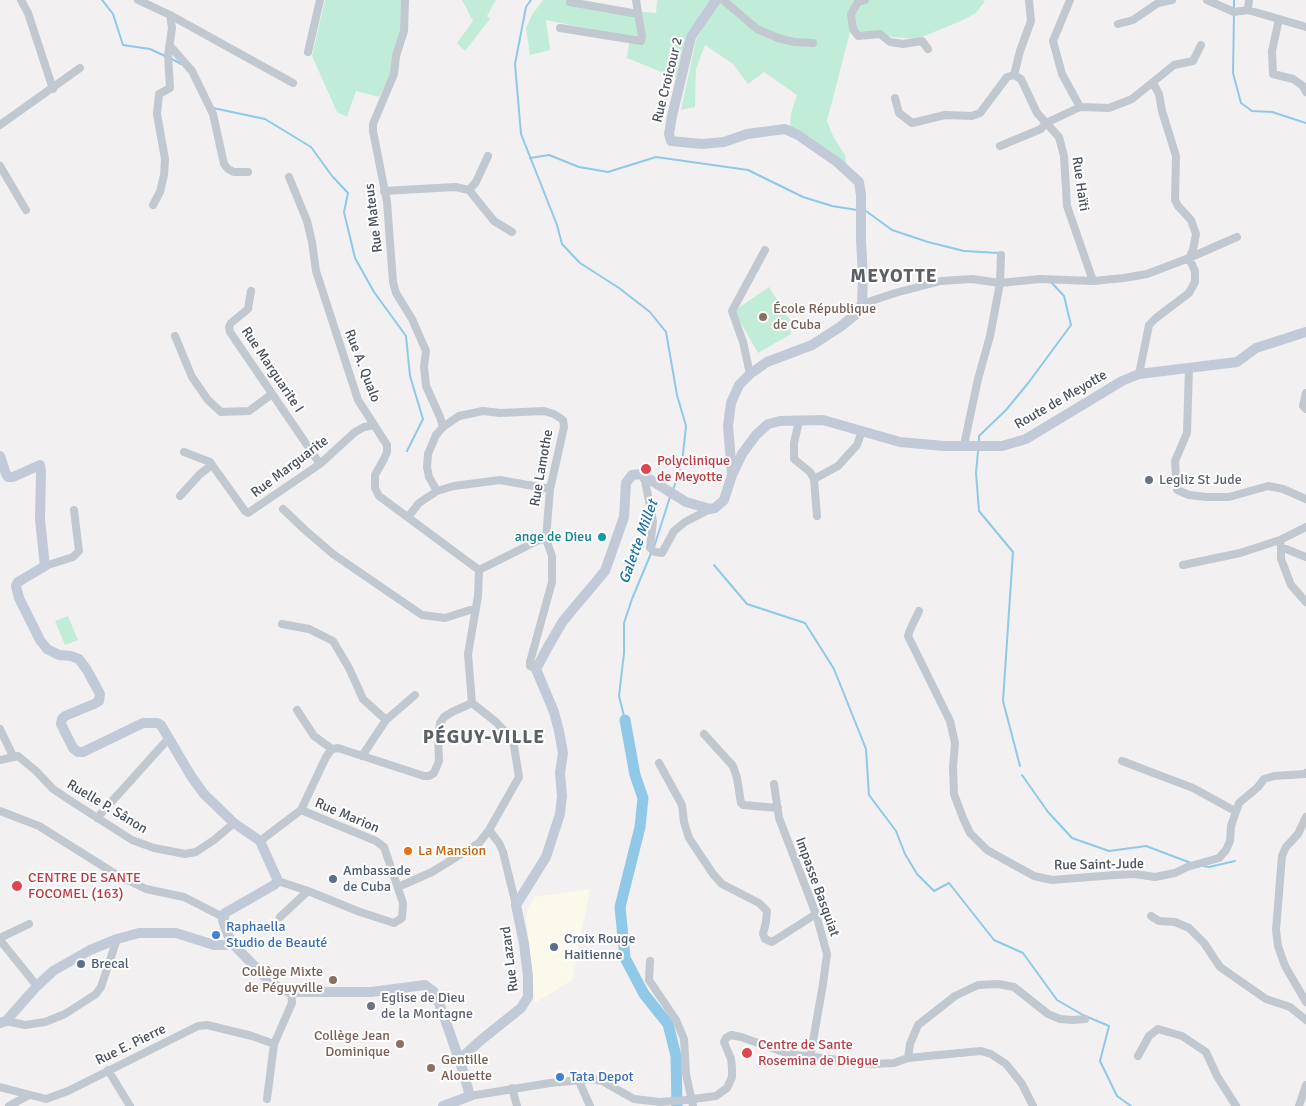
<!DOCTYPE html>
<meta charset="utf-8">
<style>
body{margin:0}
canvas{display:block;background:#f2f0f0}
</style>
<canvas width="1306" height="1106"></canvas>
<script>
const c = document.querySelector('canvas').getContext('2d');
c.lineJoin = 'round';
function fill(path, color) { c.fillStyle = color; c.fill(path, 'evenodd'); }
const toPath = rows => new Path2D(rows.map(r => 'M' + r).join(''));
function trace(path, color, width, dash) { c.strokeStyle = color; c.lineWidth = width; c.lineCap = dash ? 'butt' : 'round'; c.setLineDash(dash || []); c.stroke(path); }
function drawText(font, color, halo, rows, align = 'center') {
  c.font = font + ' Signika,sans-serif'; c.lineWidth = 4; c.setLineDash([]); c.textBaseline = 'middle'; c.strokeStyle = halo; c.fillStyle = color; for (const [text, x, y, turn = 0] of rows) {
    c.save(); c.translate(x, y); c.rotate((+turn || 0) * Math.PI / 180); c.textAlign = isNaN(turn) ? turn : align; if (halo) c.strokeText(text, 0, 0); c.fillText(text, 0, 0); c.restore();
  }
}
const commercial = toPath([
 [590,889,572,980,535,1003,526,915,534,897]
]);
const green = toPath([
 [325,0,402,0,399,45,391,74,379,97,356,91,347,117,337,112,312,56],
 [462,0,496,0,487,16,490,19,465,51,457,43,473,21],
 [543,0,575,0,633,11,656,13,657,0,710,0,686,37,676,78,627,58,630,37,546,20,550,50,530,55,526,28,532,15],
 [720,0,982,0,985,1,976,13,961,21,917,39,892,37,878,31,850,32,827,121,833,136,845,155,847,167,813,139,790,127,791,113,797,95,764,72,748,84,733,64,705,45,696,69,695,107,681,110,696,40],
 [769,287,790,320,791,334,758,353,734,311],
 [68,616,78,640,65,645,55,621]
]);
const stream = toPath([
 [102,0,113,14,123,45,150,49,165,56],
 [531,0,526,7,515,64,521,134,557,225,562,244,580,263,619,288,650,312,666,332,677,395,686,426,682,463,673,490],
 [1234,0,1234,9],
 [1234,13,1233,73,1241,103,1252,111,1272,112,1306,123],
 [170,58,181,64],
 [213,108,265,119,311,147,332,176,348,193,344,212,355,258,374,292,406,336,410,376,423,419,407,451],
 [530,158,549,155,579,167,608,172,656,157,748,170,803,197,832,206,857,210],
 [866,211,892,230,928,242,964,251,999,253],
 [979,443,979,436,1006,410,1029,382,1071,325,1064,296,1051,282],
 [978,451,976,473,979,511,1013,552,1003,701,1020,766],
 [654,547,670,497],
 [714,565,747,604,805,623,834,669,866,749,869,795,896,831,905,854,917,874,934,891,949,883,994,940,1023,953,1057,1000,1083,1015,1109,1026,1100,1061,1117,1096,1131,1106],
 [625,720,619,696,624,653,624,623,632,599,652,551],
 [1022,775,1048,812,1072,838,1109,851,1146,846,1191,863],
 [1203,866,1209,867,1235,861]
]);
const river = toPath([
 [625,720,635,775,643,798,640,827,620,907,625,958,644,994,668,1024,676,1056,677,1106]
]);
const street = toPath([
 [21,0,28,13,53,89],
 [138,0,170,15,293,83],
 [405,0,404,31,396,56,394,74,373,124,373,131,387,202,393,282,396,293,412,319,426,351,424,366,426,386,440,417,443,427],
 [723,0,757,29,778,38,794,42,813,43],
 [865,0,858,2,851,14,853,29,858,36,880,34,890,42,903,44,922,41,928,49],
 [1070,0,1053,41,1062,74,1080,107],
 [1207,0,1234,12,1248,10],
 [1249,0,1248,10,1306,27],
 [570,2,638,14],
 [1279,19,1272,51,1273,74,1293,79,1303,86,1306,92],
 [1118,24,1133,20,1158,3,1172,0],
 [560,28,641,41,642,37,636,0],
 [170,46,192,71,213,114,224,164,228,169,234,172,248,172],
 [308,52,320,0],
 [1014,75,1020,51,1031,21,1029,0],
 [895,98,899,113,912,123,945,115,972,116,980,113,1007,77,1014,75,1021,79,1037,113,1059,137,1064,156,1067,206,1093,281],
 [0,125,80,68],
 [1000,146,1041,129,1046,123,1080,107,1109,108,1132,99,1174,65,1193,61,1201,45],
 [0,166,26,210],
 [289,177,307,221,312,242,316,271,358,400,387,445,387,452,384,459,375,475,375,488,379,496,479,570],
 [469,190,476,182,488,156],
 [384,191,455,187,469,190,494,221,512,232],
 [153,205,160,192,164,175,165,159,157,114,159,94,170,88,168,55,172,28,170,15],
 [1001,255,1000,283,1040,279,1093,281,1124,278,1147,274,1189,258,1237,237],
 [251,291,248,309,231,323,229,327,230,332,320,464],
 [862,304,895,293,941,281,972,279,1000,283,990,336,978,379,964,445],
 [175,336,192,377,208,400,221,412,249,411,272,394],
 [1189,368,1187,433,1175,461,1177,490,1189,495,1206,497,1229,497,1268,486,1283,489,1306,499],
 [750,374,743,342,732,311,765,250],
 [1139,374,1149,325,1156,318,1189,293,1195,282,1195,271,1189,258,1193,250,1196,234,1191,220,1178,206,1175,200,1176,156,1162,111,1159,94,1153,83],
 [1306,393,1303,406,1306,409],
 [799,421,794,443,794,459,810,472,814,479,817,516],
 [184,452,210,462,245,511,248,513,320,464,355,432,364,427,374,425],
 [641,474,645,481,653,521,650,548,655,552,662,553,674,531,685,522,710,509],
 [814,479,838,466,857,445,862,431],
 [437,491,429,477,427,467,428,454,436,435,443,427,459,416,483,411,500,413,544,411,554,414,563,420,564,427,550,489,546,539,552,556,552,582,530,662,530,666,536,669],
 [180,496,200,474,212,465],
 [283,509,305,530,333,554,422,615,445,618,476,608],
 [408,517,419,503,437,491,454,486,500,480,550,489],
 [1306,527,1280,540,1281,547,1306,557],
 [1281,547,1281,559,1291,585,1306,602],
 [1183,565,1240,553,1280,540],
 [45,566,73,557,79,551,74,510],
 [479,570,539,540,546,539],
 [919,611,910,630,908,636,950,721,955,743,953,767,954,794,963,818,970,833,987,850,1034,876,1052,880,1115,875,1135,874,1155,877,1175,873,1187,867,1219,858,1226,850,1230,841,1231,826,1239,803,1258,787,1264,779,1274,776,1305,774,1306,773],
 [282,624,309,629,333,641,349,668,363,699,386,720],
 [297,710,314,736,332,749],
 [0,729,13,756],
 [704,734,733,766,737,778,741,803,743,805,778,808],
 [362,756,386,720,415,695],
 [0,760,18,756,36,771,53,789,71,801,132,840,154,848,185,854,196,852,214,840,234,823],
 [1122,761,1193,788,1235,811],
 [659,763,682,805,684,822,689,838,713,874,722,884,759,903,767,911,766,922,763,934,765,939,772,942,816,914],
 [774,784,779,818,816,914,827,954,823,984,810,1058],
 [0,811,39,826,117,875,146,889,184,897,223,917],
 [1306,817,1298,834,1286,847,1282,856,1276,930,1278,946,1285,966,1306,1002],
 [97,818,169,738],
 [489,830,499,843,503,852,516,905],
 [260,841,301,810,326,757,332,749,338,748,424,776,429,776,434,773,439,761,438,736,440,723,444,717,452,712,472,703,468,654,478,596,479,570],
 [278,881,308,891,360,912,394,923,402,918,403,903,384,847,376,841,301,810],
 [398,887,432,872,479,843,489,830,519,777,514,746,509,736,496,722,472,703],
 [1151,916,1159,921,1175,922,1189,928,1204,943,1220,967,1266,999,1290,1007,1306,1020],
 [280,917,308,891],
 [0,938,29,924],
 [0,940,37,986],
 [650,961,649,980,676,1020,684,1039,686,1074,693,1106],
 [6,1021,25,1025,45,1022,65,1014,96,994,101,987,117,939],
 [1138,1056,1149,1036,1158,1029,1182,1036,1206,1052,1217,1076,1236,1106],
 [908,1058,910,1044,918,1025,955,996,978,985,998,984,1014,987,1048,1014,1060,1019,1073,1020,1085,1019],
 [108,1070,130,1106],
 [579,1081,590,1106],
 [0,1087,46,1099,68,1091,198,1026,207,1025,252,1036,274,1044],
 [512,1088,517,1106],
 [470,1096,550,1083,592,1079,602,1081,634,1099,660,1102,686,1100,716,1096,727,1088,732,1077,732,1068,731,1059,724,1042,726,1038,731,1035,741,1037,789,1054,872,1064,894,1063,908,1058,928,1056,981,1051,991,1054,1006,1064,1022,1084,1033,1106],
 [267,1099,274,1044,292,1003,291,992],
 [9,1106,29,1095],
 [1299,1106,1306,1085]
]);
const secondary = toPath([
 [716,0,691,37,672,116,669,134,671,141,702,144,724,142,747,134,785,129,798,135,837,162,859,182,861,195,861,240,863,277,862,304,855,315,840,327,812,345,767,362,750,374,739,385,731,403,728,426,732,474],
 [0,456,6,474,8,477,13,477,40,465,41,472,40,520,45,566,18,582,16,586,19,598,40,640,47,649,59,655,71,656,79,659,87,670,100,694,99,701,94,704,65,716,62,719,61,724,73,748,78,752,83,752,143,723,157,723,161,725,191,776,204,794,234,823,260,841,278,881,274,885,225,913,223,921,231,942,226,945,214,945,176,933,139,933,117,939,90,950,53,971,37,986,6,1021,0,1023],
 [231,942,266,978,280,989,291,992,371,992,425,985,433,991,438,1001,445,1019,463,1071,470,1096,443,1106],
 [459,1060,481,1040,521,1008,528,997,528,976,524,944,516,905,546,857,560,814,562,796,560,773,563,753,559,731,554,712,536,669,549,645,563,621,605,571,624,517,626,483,632,475,641,474,686,502,710,509,715,508,724,500,732,475,742,454,756,435,768,424,780,421,823,420,900,442,944,446,1002,446,1026,439,1122,381,1139,374,1237,362,1256,348,1306,332]
]);
const markers = [
 [763,317,5,"#8d6e63"],
 [646,469,6,"#e0444e"],
 [1149,480,5,"#6b7280"],
 [602,537,5,"#0f9aa8"],
 [408,851,5,"#e8710a"],
 [333,879,5,"#5c6f8a"],
 [17,886,6,"#e0444e"],
 [216,935,5,"#3f7fe0"],
 [554,947,5,"#5c6f8a"],
 [81,964,5,"#5c6f8a"],
 [333,980,5,"#8d6e63"],
 [371,1006,5,"#6b7280"],
 [400,1044,5,"#8d6e63"],
 [747,1053,6,"#e0444e"],
 [431,1068,5,"#8d6e63"],
 [560,1077,5,"#3f7fe0"]
];
const streetNames = [
 ["Rue Croicour 2",668,80,-76],
 ["Rue Haïti",1080,184,82],
 ["Rue Mateus",374,218,-97],
 ["Rue A. Qualo",362,366,69],
 ["Rue Marguarite I",272,370,56],
 ["Route de Meyotte",1061,400,-30],
 ["Rue Marguarite",290,467,-37],
 ["Rue Lamothe",542,468,-80],
 ["Ruelle P. Sânon",107,807,31],
 ["Rue Marion",347,816,23],
 ["Rue Saint-Jude",1099,865,-1],
 ["Impasse Basquiat",817,887,70],
 ["Rue Lazard",510,959,-97],
 ["Rue E. Pierre",131,1045,-26]
];
const educationNames = [
 ["École République",773,309],
 ["de Cuba",773,325],
 ["Collège Mixte",323,972,"right"],
 ["de Péguyville",323,988,"right"],
 ["Collège Jean",390,1036,"right"],
 ["Dominique",390,1052,"right"],
 ["Gentille",441,1060],
 ["Alouette",441,1076]
];
const healthNames = [
 ["Polyclinique",657,461],
 ["de Meyotte",657,477],
 ["CENTRE DE SANTE",28,878],
 ["FOCOMEL (163)",28,894],
 ["Centre de Sante",758,1045],
 ["Rosemina de Diegue",758,1061]
];
const worshipNames = [
 ["Legliz St Jude",1159,480],
 ["Eglise de Dieu",381,998],
 ["de la Montagne",381,1014]
];
const cultureNames = [
 ["ange de Dieu",592,537]
];
const foodNames = [
 ["La Mansion",418,851]
];
const serviceNames = [
 ["Ambassade",343,871],
 ["de Cuba",343,887],
 ["Croix Rouge",564,939],
 ["Haitienne",564,955],
 ["Brecal",91,964]
];
const shopNames = [
 ["Raphaella",226,927],
 ["Studio de Beauté",226,943],
 ["Tata Depot",570,1077]
];
const waterNames = [
 ["Galette Millet",639,542,-70]
];
const districtNames = [
 ["MEYOTTE",894,277],
 ["PÉGUY-VILLE",484,738]
];
fill(commercial, '#fbf9ea');
fill(green, '#c1edd8');
trace(stream, '#90c9e7', 2);
trace(river, '#90c9e7', 11);
trace(street, '#c1c8d0', 8);
trace(secondary, '#c3cad7', 10);
for (const [x, y, r, color] of markers) { const dot = new Path2D(); dot.arc(x, y, r, 0, 2 * Math.PI); c.fillStyle = color; c.fill(dot); trace(dot, '#fff', 2); }
drawText('14px', '#49505c', '#fff', streetNames);
drawText('14px', '#785e54', '#fff', educationNames, 'left');
drawText('14px', '#be3a42', '#fff', healthNames, 'left');
drawText('14px', '#5b616d', '#fff', worshipNames, 'left');
drawText('14px', '#0d838f', '#fff', cultureNames, 'right');
drawText('14px', '#c56008', '#fff', foodNames, 'left');
drawText('14px', '#4e5e75', '#fff', serviceNames, 'left');
drawText('14px', '#366cbe', '#fff', shopNames, 'left');
drawText('italic 15px', '#1571a3', '#fff', waterNames);
c.letterSpacing = '1px';
drawText('bold 19px', '#5c5f64', '#fff', districtNames);
c.letterSpacing = '0px';
</script>
